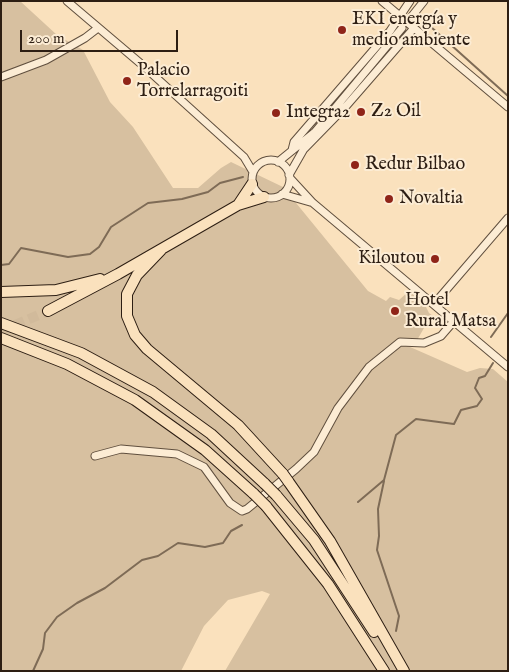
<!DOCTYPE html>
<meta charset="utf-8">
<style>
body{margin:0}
#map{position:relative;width:509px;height:672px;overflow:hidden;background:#fae1bd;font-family:"IM FELL English",serif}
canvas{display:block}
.frame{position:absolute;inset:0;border:2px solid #2d1e13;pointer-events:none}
.scale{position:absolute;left:20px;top:30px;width:158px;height:22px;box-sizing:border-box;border:2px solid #2d1e13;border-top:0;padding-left:6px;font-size:15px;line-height:18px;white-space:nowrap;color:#2d1e13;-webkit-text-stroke:4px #fcecd4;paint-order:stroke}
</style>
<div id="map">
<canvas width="509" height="672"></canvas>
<div class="frame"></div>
<div class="scale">200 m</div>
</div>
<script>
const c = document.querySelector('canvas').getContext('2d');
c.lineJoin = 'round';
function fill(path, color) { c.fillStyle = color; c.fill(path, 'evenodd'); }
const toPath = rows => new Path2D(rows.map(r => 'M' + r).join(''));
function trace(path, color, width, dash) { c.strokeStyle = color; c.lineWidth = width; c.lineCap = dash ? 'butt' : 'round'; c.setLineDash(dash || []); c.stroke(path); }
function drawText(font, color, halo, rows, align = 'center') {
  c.font = font + ' "IM FELL English",serif'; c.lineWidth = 4; c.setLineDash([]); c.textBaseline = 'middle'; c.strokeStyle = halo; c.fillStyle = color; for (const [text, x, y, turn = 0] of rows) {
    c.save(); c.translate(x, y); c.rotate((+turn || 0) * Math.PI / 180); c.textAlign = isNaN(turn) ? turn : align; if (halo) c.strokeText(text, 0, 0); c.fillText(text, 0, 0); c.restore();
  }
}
const green = toPath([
 [1,1,20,1,57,35,83,50,110,102,133,127,173,188,198,188,221,168,231,162,283,187,368,291,386,301,390,297,399,300,408,292,415,292,421,297,429,313,437,319,424,328,416,342,401,343,467,372,480,368,493,369,508,382,508,671,225,671,270,594,262,591,228,600,204,626,181,671,1,671]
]);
const stream = toPath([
 [431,27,508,96],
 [1,265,9,264,21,248,68,257,90,254,99,247,111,227,148,203,182,199,208,192,220,183,243,177],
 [491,337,508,313],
 [384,481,378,509,379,536,377,550,399,616,396,631],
 [358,502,384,480,396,435,416,419,454,424,461,410,477,406,482,399,475,388,479,378,485,376,493,363],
 [33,671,43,649,45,633,57,617,77,603,105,588,142,560,158,556,178,543,205,547,223,543,231,531,242,525]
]);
const highwayTunnel = toPath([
 [1,331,48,311]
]);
const minor = toPath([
 [67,1,140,63,244,157,253,172],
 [382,1,508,107],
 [412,16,424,1],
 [1,77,46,60,85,38,98,28],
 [292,150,294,142,390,31,410,1],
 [303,150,347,105,414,28],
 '252 179a19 19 0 1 1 38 0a19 19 0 1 1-38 0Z',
 [278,162,315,132,402,28],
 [289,175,305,147],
 [290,178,313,203,508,367],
 [282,194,310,202],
 [434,304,508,218],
 [95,456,121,449,177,454,204,467,230,503,242,511,247,509,296,469,314,452,338,408,369,367,400,342,424,343,441,336,454,321]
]);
const highway = toPath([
 [238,205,252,184],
 [161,250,137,275,127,294,127,316,135,335,147,349,238,425,283,474],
 [1,292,56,290,100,279],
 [48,311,118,274,238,205,264,197],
 [1,323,81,353,153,392,211,434,265,484],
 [1,338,67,364,135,400,205,450,254,494],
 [288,481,330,541,404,671],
 [276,495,314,540,374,632],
 [266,506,328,584,384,671]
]);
const highwayBridge = toPath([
 [283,474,288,481],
 [265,484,276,495],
 [254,494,266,506]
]);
const markers = [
 [342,30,5,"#8f2418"],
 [127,81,5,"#8f2418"],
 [361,112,5,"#8f2418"],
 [276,113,5,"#8f2418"],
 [355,165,5,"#8f2418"],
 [389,199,5,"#8f2418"],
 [435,259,5,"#8f2418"],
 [395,311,5,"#8f2418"]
];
const poiNames = [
 ["EKI energía y",352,20],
 ["medio ambiente",352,41],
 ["Palacio",137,71],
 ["Torrelarragoiti",137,92],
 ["Z2 Oil",371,112],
 ["Integra2",286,113],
 ["Redur Bilbao",365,165],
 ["Novaltia",399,199],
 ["Kiloutou",425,259,"right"],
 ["Hotel",405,301],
 ["Rural Matsa",405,322]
];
fill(green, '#d7c0a0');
trace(stream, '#7e6b56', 2);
trace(highwayTunnel, '#d1ba9b', 10, [10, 5]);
trace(minor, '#604f3e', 9);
trace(highway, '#2d1e13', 12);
trace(minor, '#fcecd4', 7);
trace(highway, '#fae1bd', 10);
trace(highwayBridge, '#2d1e13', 12, []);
trace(highwayBridge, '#fae1bd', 10);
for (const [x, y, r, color] of markers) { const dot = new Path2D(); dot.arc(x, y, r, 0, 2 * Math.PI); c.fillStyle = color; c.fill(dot); trace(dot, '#fcecd4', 2); }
drawText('18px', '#2d1e13', '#fcecd4', poiNames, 'left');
</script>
